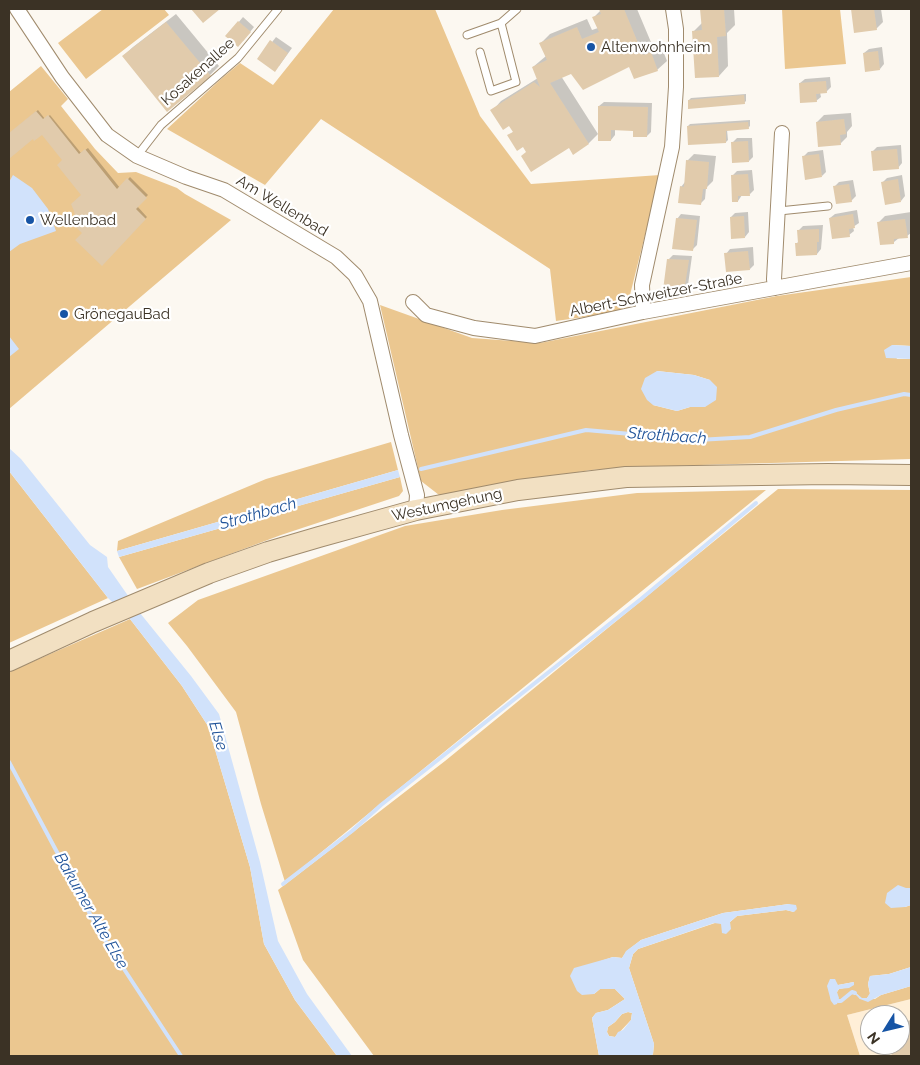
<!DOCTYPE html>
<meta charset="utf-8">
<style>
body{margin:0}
#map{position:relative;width:920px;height:1065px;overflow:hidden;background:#fcf8f1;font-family:Raleway,sans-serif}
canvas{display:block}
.frame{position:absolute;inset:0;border:10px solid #3b3225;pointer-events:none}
.north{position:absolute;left:860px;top:1005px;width:50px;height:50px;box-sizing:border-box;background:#fff;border:1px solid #b1ada8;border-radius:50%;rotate:234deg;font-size:14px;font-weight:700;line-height:20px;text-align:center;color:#3b3225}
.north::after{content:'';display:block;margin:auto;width:18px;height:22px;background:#1654a5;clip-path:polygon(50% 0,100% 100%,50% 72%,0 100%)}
</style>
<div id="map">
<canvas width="920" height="1065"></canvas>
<div class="frame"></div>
<div class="north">N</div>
</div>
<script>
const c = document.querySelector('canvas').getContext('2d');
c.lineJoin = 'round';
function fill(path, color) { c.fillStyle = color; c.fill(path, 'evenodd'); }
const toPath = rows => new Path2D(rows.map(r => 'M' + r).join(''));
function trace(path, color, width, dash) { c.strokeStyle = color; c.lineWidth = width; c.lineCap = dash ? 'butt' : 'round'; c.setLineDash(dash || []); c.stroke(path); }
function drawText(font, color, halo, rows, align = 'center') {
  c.font = font + ' Raleway,sans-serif'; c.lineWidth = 4.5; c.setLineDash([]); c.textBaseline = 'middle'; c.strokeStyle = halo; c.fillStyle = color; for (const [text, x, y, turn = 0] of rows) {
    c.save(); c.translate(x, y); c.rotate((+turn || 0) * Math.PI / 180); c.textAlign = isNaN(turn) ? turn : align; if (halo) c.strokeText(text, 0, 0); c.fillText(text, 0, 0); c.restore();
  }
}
const built = toPath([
 [911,999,911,1056,860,1056,847,1015],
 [870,1015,900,1015,900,1045,870,1045]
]);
const green = toPath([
 [103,9,164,9,169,15,86,79,58,43],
 [334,9,435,9,480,116,531,184,660,175,626,311,556,321,550,269,321,119,265,185,167,129,221,79,240,63,273,85],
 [782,9,840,9,846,64,785,69],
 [41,66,68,99,61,106,95,149,118,173,136,172,177,188,185,194,231,220,9,409,9,92],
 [911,277,911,346,892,345,897,359,911,359,911,459,701,465,591,470,439,495,421,481,380,305,472,338,540,343,777,296],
 [657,371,694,375,710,380,705,407,690,407,677,411,653,405],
 [391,442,398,470,117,551,118,541,266,479],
 [9,471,108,598,9,643],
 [400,477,403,491,399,496,281,535,137,589,119,557],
 [778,489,911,490,911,888,906,888,905,907,911,905,911,967,889,974,870,976,868,984,870,994,867,998,861,998,856,993,860,999,875,999,881,995,911,986,911,999,847,1015,860,1056,651,1056,653,1054,654,1044,629,968,633,954,638,949,715,923,730,922,737,916,786,910,794,912,789,904,723,913,641,940,627,951,622,958,613,957,601,961,594,994,600,989,615,989,625,999,608,1010,596,1013,592,1018,599,1056,374,1056,303,960,278,890,445,761],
 [854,982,849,987,839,989,831,1001,830,992,838,985],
 [766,490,379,805,285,882,261,804,236,712,187,646,168,623,198,600,405,526,502,510,637,493],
 [130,619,182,686,208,726,250,867,264,944,295,1000,337,1056,9,1056,9,672],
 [628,1012,632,1013,631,1020,615,1037,609,1036,607,1032,608,1027,615,1022,622,1014]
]);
const water = toPath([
 [13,175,32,188,48,209,56,231,20,244,9,252,9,182],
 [9,336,19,349,9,357],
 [892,345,911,346,911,359,886,358,884,350],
 [657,371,694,375,710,380,717,387,716,400,705,407,690,407,677,411,653,405,647,400,641,389,645,378],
 [9,448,21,459,90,545,107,557,108,567,140,613,191,676,219,714,260,862,278,941,307,994,352,1056,337,1056,295,1000,264,944,250,867,208,726,182,686,130,619,108,598,9,471],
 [398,470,400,477,119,557,117,551],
 [898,885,906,888,911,888,911,905,905,907,891,908,885,903,887,893],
 [789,904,796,905,797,909,794,912,786,910,737,916,730,922,731,929,726,934,722,933,721,924,714,923,638,949,633,954,629,968,654,1044,653,1054,651,1056,599,1056,592,1018,596,1013,608,1010,625,999,615,989,600,989,594,994,582,995,577,991,570,976,574,968,613,957,622,958,626,951,641,940,723,913],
 [628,1012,632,1013,631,1020,623,1030,618,1032,615,1037,609,1036,607,1032,608,1027,615,1022,622,1014],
 [911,967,911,986,881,995,868,1002,860,999,854,993,856,993,862,998,867,998,870,993,868,984,870,976,889,974],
 [830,979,835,979,838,985,854,982,854,985,849,988,839,989,837,992,839,998,837,1004,834,1005,831,1001,827,986]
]);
const shadow = toPath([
 [600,9,637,9,653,47,660,43,667,61,657,70,630,66,571,72,561,76,598,134,589,143,573,153,569,147,527,151,523,145,509,136,514,131,510,125,492,111,501,101,538,78,533,67,546,56,541,43,550,34,587,19,592,30,598,28,594,17,601,10],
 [702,9,734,9,735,25,727,33,728,66,719,76,694,31,702,23],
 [852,9,881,9,883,22,876,29,855,32],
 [176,14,219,66,210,75,123,56,133,47],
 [243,17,254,27,243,41,227,36],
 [276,37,292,48,279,66,259,59],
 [882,47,884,64,880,69,864,53,869,49],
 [830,77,831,87,826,92,820,92,821,97,816,101,800,83,805,79],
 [746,94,746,101,744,103,689,100,691,98],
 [604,102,652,103,651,132,647,136,635,130,615,129,615,135,611,140,599,106],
 [38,110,45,119,50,115,81,153,88,148,120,188,130,177,148,195,137,206,147,217,102,264,83,233,76,211,82,195,64,160,42,133,33,137,9,157,9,134],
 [851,113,852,126,847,132,847,137,840,144,817,122,824,115],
 [750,120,750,126,748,128,727,130,728,140,726,142,688,126,690,124],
 [737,138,752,138,753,157,749,161,732,143],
 [901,145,902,163,898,168,873,151,877,147],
 [823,150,826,172,822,176,803,157,808,152],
 [694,154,716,156,713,181,706,188,705,199,700,204,681,187,685,182,687,161],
 [752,170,754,190,749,195,742,195,738,201,732,176,737,171],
 [902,175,905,196,901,201,883,182,887,178],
 [853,180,856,196,851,201,834,187,839,182],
 [857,210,859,223,853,227,854,231,849,235,830,218,835,214],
 [748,212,749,232,745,237,731,217,735,213],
 [911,212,911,233,907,236,899,238,894,242,878,223,885,216],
 [681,214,700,216,697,245,693,249,677,219],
 [823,225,821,249,817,254,796,244,799,241,798,231,803,226],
 [753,247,754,265,750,269,726,254,730,249],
 [673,255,692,256,688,285,683,290,669,259],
 [911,1020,911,1056,893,1056,890,1045,900,1045,900,1023]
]);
const stream = toPath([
 [421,469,586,430,698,440,750,437,836,410,904,394,911,395],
 [9,762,99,931,181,1056],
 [283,884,352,831,381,805,641,599,756,503],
 [838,1001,841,1001,852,992,855,993]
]);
const building = toPath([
 [191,9,220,9,203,23],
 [599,9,624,9,643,55,651,52,658,71,634,79,629,67,583,90,571,74,550,83,589,144,573,155,569,148,531,172,521,156,526,152,523,147,517,151,507,135,513,132,509,126,503,130,490,110,534,82,540,87,532,67,547,60,539,43,577,27,582,39,599,32,592,17,601,14],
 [700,9,724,9,726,36,717,37,719,77,695,78,692,31,702,30],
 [851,9,874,9,877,30,854,33],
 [238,21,251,32,238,47,225,36],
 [166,22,211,76,167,112,122,56],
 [270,40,288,53,275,72,257,59],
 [878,51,880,70,865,72,863,53],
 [826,81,827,93,816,94,817,102,800,103,799,83],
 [744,95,745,104,688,109,688,100],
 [598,106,648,107,647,137,633,137,633,131,611,130,611,141,598,141],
 [36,111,43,119,48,115,79,154,85,149,117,189,127,178,147,198,136,209,146,219,102,266,75,240,82,233,77,228,74,211,71,204,81,195,57,165,62,160,42,135,34,141,33,139,9,159,9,133],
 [844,119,846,134,840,135,841,145,818,147,816,122],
 [748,122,749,129,726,131,726,143,688,145,687,126],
 [748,141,749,162,732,163,731,142],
 [897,149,899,169,873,171,871,151],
 [819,154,822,177,805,180,802,156],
 [686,160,709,162,707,189,703,189,701,205,678,203,680,186,684,187],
 [748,174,750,196,738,196,738,202,732,202,731,175],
 [898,179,901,202,885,205,881,182],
 [849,184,852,202,836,204,833,186],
 [853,214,855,228,849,229,850,237,832,239,829,218],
 [744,216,745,238,731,239,730,217],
 [676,218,697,220,693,251,672,249],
 [905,219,908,238,894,239,894,244,880,245,877,222],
 [819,229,819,242,817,242,817,255,796,256,795,243,798,243,797,230],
 [748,251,750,270,726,272,724,253],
 [667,259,689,260,684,291,663,290],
 [911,1026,911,1056,892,1056,889,1045,900,1045,900,1029]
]);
const lane = toPath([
 [467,35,501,23],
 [480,52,491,91,516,82,501,23,517,9],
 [137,156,161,125,238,58,278,9],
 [779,211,828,206]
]);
const street = toPath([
 [17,9,62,77,107,135,137,156,186,177,224,190,336,257,355,275,370,301,401,435,417,495,416,510],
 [775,288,774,279,782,133],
 [413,302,426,315,474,328,535,336,643,312,911,263],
 [643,312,642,285,672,147,676,87,676,29,673,9]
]);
const secondary = toPath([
 [9,661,93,622,209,573,268,552,319,537,416,510,518,490,626,477,828,474,911,475]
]);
const markers = [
 [591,47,5,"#1654a5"],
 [30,220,5,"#1654a5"],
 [64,314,5,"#1654a5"]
];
const poiNames = [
 ["Altenwohnheim",601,47],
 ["Wellenbad",40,220],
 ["GrönegauBad",74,314]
];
const streetNames = [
 ["Kosakenallee",198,72,-42],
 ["Am Wellenbad",282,206,31],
 ["Albert-Schweitzer-Straße",656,295,-11],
 ["Westumgehung",447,505,-12]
];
const waterNames = [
 ["Strothbach",667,436,4],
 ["Strothbach",258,514,-16],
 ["Else",218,736,73],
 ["Bakumer Alte Else",91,911,60]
];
fill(built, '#ffefd7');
fill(green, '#ebc790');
fill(water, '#d1e2fb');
fill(shadow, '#0003');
trace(stream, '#d1e2fb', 4);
fill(building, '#e1cbac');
trace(lane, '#a08b6d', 9);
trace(street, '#a08b6d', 16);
trace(secondary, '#a08b6d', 22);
trace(lane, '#fff', 7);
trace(street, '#fff', 14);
trace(secondary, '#f2e0c2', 20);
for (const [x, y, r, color] of markers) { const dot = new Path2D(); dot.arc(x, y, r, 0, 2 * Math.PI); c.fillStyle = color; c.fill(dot); trace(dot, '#fff', 2); }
drawText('15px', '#3b3225', '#fff', poiNames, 'left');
drawText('15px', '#3b3225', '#fff', streetNames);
drawText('italic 16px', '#205399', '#fff', waterNames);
</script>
